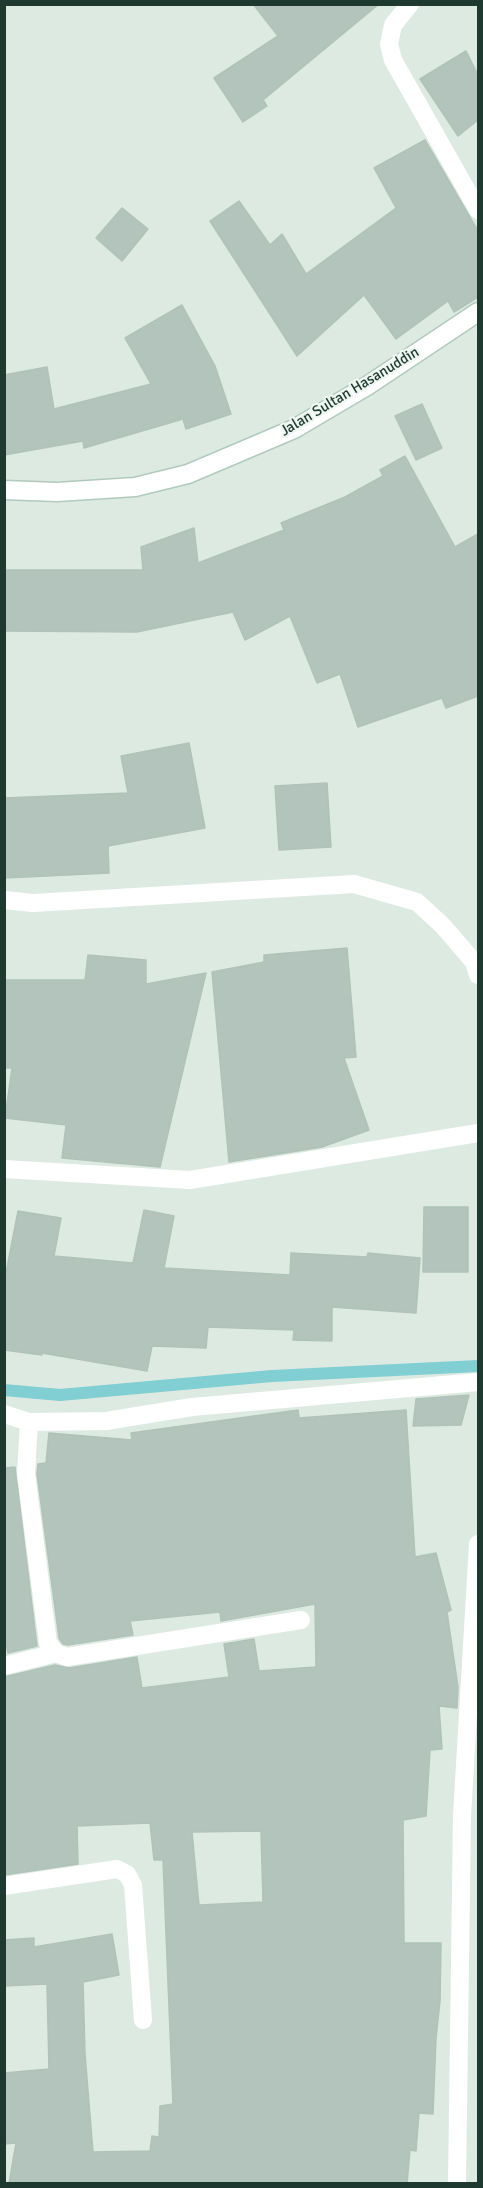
<!DOCTYPE html>
<style>
body{margin:0}
#map{position:relative;width:483px;height:2188px;overflow:hidden;background:#ddeae2;font-family:Signika,sans-serif}
canvas{display:block}
.frame{position:absolute;inset:0;border:6px solid #1e392f;pointer-events:none}
</style>
<div id="map">
<canvas width="483" height="2188"></canvas>
<div class="frame"></div>
</div>
<script>
const c = document.querySelector('canvas').getContext('2d');
c.lineJoin = 'round';
const toPath = rows => new Path2D(rows.map(r => 'M' + r).join(''));
function trace(path, color, width, dash) { c.strokeStyle = color; c.lineWidth = width; c.lineCap = dash ? 'butt' : 'round'; c.setLineDash(dash || []); c.stroke(path); }
function fill(path, color) { c.fillStyle = color; c.fill(path, 'evenodd'); }
function drawText(font, color, halo, rows, align = 'center') {
  c.font = font + ' Signika,sans-serif'; c.lineWidth = 4.5; c.setLineDash([]); c.textBaseline = 'middle'; c.strokeStyle = halo; c.fillStyle = color; for (const [text, x, y, turn = 0] of rows) {
    c.save(); c.translate(x, y); c.rotate((+turn || 0) * Math.PI / 180); c.textAlign = isNaN(turn) ? turn : align; if (halo) c.strokeText(text, 0, 0); c.fillText(text, 0, 0); c.restore();
  }
}
const stream = toPath([
 [4,1390,60,1395,272,1376,478,1366]
]);
const building = toPath([
 [253,4,379,4,263,100,267,106,243,122,214,78,278,36,253,4],
 [466,51,478,75,478,120,458,136,420,79,466,51],
 [425,140,478,231,478,297,454,312,448,301,396,339,364,295,297,356,210,221,239,201,270,245,282,234,306,274,396,208,374,168,425,140],
 [122,208,148,229,122,261,96,238,122,208],
 [182,305,215,366,231,414,186,429,183,419,84,448,83,441,4,455,4,375,47,367,54,409,151,384,125,338,182,305],
 [422,404,442,448,416,460,395,416,422,404],
 [405,456,455,547,478,534,478,696,446,708,442,698,358,727,340,674,317,683,290,616,245,640,233,612,137,632,4,631,4,570,143,570,141,547,194,528,198,563,284,530,281,523,345,497,383,476,380,470,405,456],
 [189,743,205,828,108,846,109,873,4,878,4,798,128,793,121,756,189,743],
 [327,783,331,847,279,850,275,786,327,783],
 [347,948,356,1057,344,1058,369,1130,322,1147,229,1162,212,972,264,962,264,955,347,948],
 [88,955,146,960,146,984,206,973,160,1167,62,1158,66,1125,5,1118,12,1068,4,1068,4,980,85,980,88,955],
 [424,1207,468,1207,468,1272,423,1272,424,1207],
 [144,1210,174,1216,164,1268,290,1275,291,1253,367,1257,368,1253,420,1258,416,1313,332,1307,332,1341,293,1340,294,1330,208,1327,206,1348,152,1346,147,1371,42,1353,42,1355,4,1350,4,1283,18,1211,61,1218,54,1256,133,1263,144,1210],
 [469,1395,461,1425,413,1426,416,1399,469,1395],
 [298,1410,299,1418,406,1410,415,1557,436,1553,451,1610,447,1612,458,1687,457,1708,439,1706,442,1749,430,1750,426,1816,403,1820,404,1943,441,1943,440,2001,436,2038,433,2114,419,2113,416,2151,410,2150,407,2184,9,2184,16,2143,4,2144,4,2073,49,2069,47,1984,4,1986,4,1940,34,1938,34,1947,112,1934,119,1975,83,1982,85,2054,93,2152,150,2151,152,2136,159,2137,160,2106,173,2104,163,1860,154,1860,150,1823,77,1826,78,1864,4,1875,4,1677,55,1665,69,1668,137,1657,142,1688,229,1677,224,1644,254,1639,259,1671,316,1667,315,1604,221,1621,220,1612,130,1621,133,1635,68,1645,63,1644,59,1638,37,1474,38,1464,46,1463,49,1433,132,1440,131,1433,298,1410],
 [261,1831,263,1902,199,1905,192,1832,261,1831],
 [15,1467,37,1646,8,1653,4,1633,4,1468,15,1467]
]);
const minor = toPath([
 [410,4,393,25,389,44,393,60,478,210],
 [4,900,33,903,354,884,417,902,443,926,474,962,478,975],
 [4,1169,190,1180,478,1133],
 [4,1414,29,1422,106,1421,192,1407,478,1382],
 [29,1422,26,1474,48,1643,56,1653,67,1657,301,1620],
 [4,1666,56,1653],
 [4,1886,117,1869,127,1874,133,1885,143,2020],
 [457,2184,462,1816,478,1544]
]);
const secondary = toPath([
 [4,490,57,492,135,487,188,474,294,429,367,386,478,312]
]);
const streetNames = [
 ["Jalan Sultan Hasanuddin",350,392,-31]
];
trace(stream, '#81cfd2', 12);
fill(building, '#b2c4bb');
trace(building, '#afc3b8', 1.5);
trace(secondary, '#b0cabd', 21);
trace(minor, '#fff', 18);
trace(secondary, '#fff', 18);
drawText('15px', '#1e392f', '#edf6f0', streetNames);
</script>
